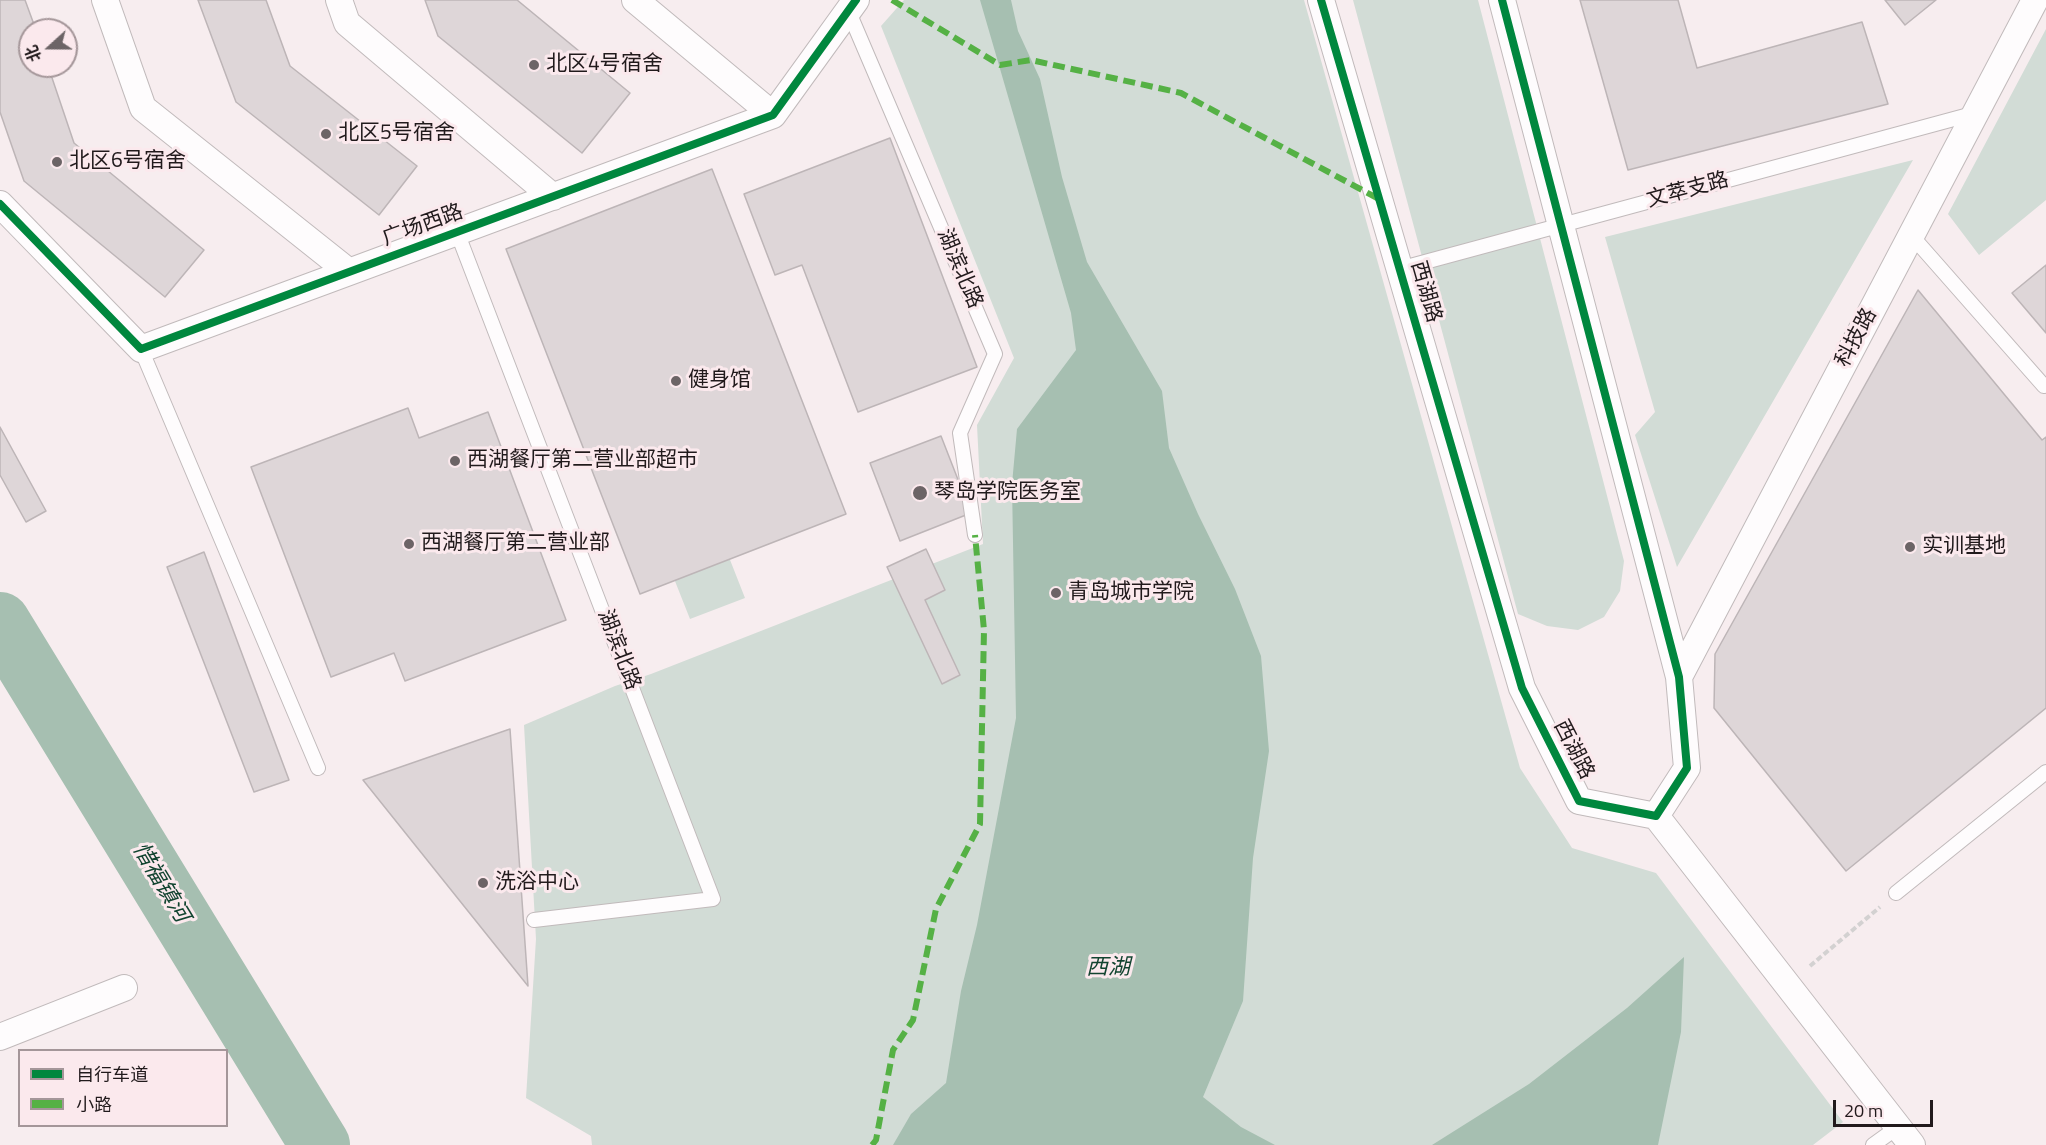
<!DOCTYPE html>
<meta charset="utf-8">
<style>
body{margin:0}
#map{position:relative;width:2046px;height:1145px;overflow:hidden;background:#f7edef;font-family:"Titillium Web","Noto Sans SC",sans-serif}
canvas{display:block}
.legend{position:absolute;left:18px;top:1049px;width:210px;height:78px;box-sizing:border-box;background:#fbe9ed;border:2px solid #a49699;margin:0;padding:8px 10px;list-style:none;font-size:18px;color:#211a1c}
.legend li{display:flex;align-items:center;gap:12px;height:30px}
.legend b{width:30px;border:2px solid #a49699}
.north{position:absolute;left:18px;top:18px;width:60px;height:60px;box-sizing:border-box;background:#fbe9ed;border:2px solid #a49699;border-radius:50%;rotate:249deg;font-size:16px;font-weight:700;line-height:24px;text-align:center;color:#211a1c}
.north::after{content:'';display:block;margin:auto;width:21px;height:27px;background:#6c6466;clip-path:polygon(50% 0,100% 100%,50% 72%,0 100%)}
.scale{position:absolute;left:1833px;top:1100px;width:100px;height:27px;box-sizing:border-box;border:3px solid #211a1c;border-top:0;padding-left:8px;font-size:18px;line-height:21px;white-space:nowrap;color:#211a1c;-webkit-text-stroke:4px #fbe9ed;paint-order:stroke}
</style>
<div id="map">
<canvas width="2046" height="1145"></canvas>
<ul class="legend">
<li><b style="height:8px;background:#00873e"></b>自行车道</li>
<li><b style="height:8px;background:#55b145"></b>小路</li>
</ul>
<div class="north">北</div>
<div class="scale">20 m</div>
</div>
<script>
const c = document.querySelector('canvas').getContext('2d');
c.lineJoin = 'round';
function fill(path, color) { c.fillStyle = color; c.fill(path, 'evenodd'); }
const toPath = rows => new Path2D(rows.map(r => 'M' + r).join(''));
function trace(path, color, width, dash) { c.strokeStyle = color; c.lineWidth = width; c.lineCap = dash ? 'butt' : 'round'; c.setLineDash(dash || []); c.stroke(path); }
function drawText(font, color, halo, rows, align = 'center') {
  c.font = font + ' "Titillium Web","Noto Sans SC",sans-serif'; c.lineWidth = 6; c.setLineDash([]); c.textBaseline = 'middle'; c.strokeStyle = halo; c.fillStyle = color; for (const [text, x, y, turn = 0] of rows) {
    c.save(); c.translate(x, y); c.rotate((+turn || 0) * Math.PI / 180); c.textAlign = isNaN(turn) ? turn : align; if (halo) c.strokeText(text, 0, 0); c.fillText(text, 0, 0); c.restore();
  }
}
const green = toPath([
 [904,0,1304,0,1520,768,1572,848,1656,873,1843,1122,1813,1145,592,1145,591,1136,526,1098,536,939,524,725,615,686,651,674,983,544,977,425,1014,358,881,26],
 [1353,0,1478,0,1624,561,1620,591,1604,617,1578,630,1547,626,1518,614],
 [2046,29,2046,200,1979,255,1948,214],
 [1913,160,1677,567,1635,435,1655,412,1605,237],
 [701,486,745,598,690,619,646,508]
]);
const water = toPath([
 [980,0,1011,0,1018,31,1040,79,1062,177,1087,262,1162,391,1169,448,1198,514,1235,589,1261,656,1269,751,1253,858,1243,1001,1203,1097,1241,1127,1275,1145,893,1145,911,1114,946,1083,961,991,977,925,1016,718,1012,484,1017,429,1076,350,1071,313],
 [1684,957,1681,1032,1658,1145,1432,1145,1529,1084,1627,1008]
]);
const river = toPath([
 [0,622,320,1145]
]);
const building = toPath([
 [0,0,25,0,36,30,30,30,30,66,48,66,74,143,204,250,165,297,24,181,0,112,0,0],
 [198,0,266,0,290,66,417,166,379,215,236,102,198,0],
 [425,0,517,0,630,93,582,153,438,36,425,0],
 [1580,0,1678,0,1697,68,1862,22,1888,104,1628,170,1580,0],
 [1885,0,1936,0,1905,25,1885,0],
 [890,138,977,367,858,412,802,265,775,275,744,194,890,138],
 [712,169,846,514,640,594,506,249,712,169],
 [2046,265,2046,333,2012,293,2046,265],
 [1918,290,2042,440,2046,437,2046,708,1846,871,1714,708,1715,654,1918,290],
 [408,408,419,438,488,412,566,620,405,681,394,653,331,677,251,467,408,408],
 [0,427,46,511,26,522,0,475,0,427],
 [941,436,971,513,900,541,870,463,941,436],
 [926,549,945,590,925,600,960,675,942,684,887,567,926,549],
 [204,552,289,780,254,792,167,567,204,552],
 [510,729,528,986,363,780,510,729]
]);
const path = toPath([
 [1810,966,1880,907]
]);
const lane = toPath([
 [848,10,995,354,960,433,975,535],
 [457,232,713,899,534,920],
 [1911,235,2044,386],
 [1399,269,1976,113],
 [141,349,318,768],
 [1896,893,2046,772],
 [1873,1145,1898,1127]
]);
const street = toPath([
 [105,0,143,108,349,272],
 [339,0,347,23,553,197],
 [635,0,773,115],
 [1321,0,1522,688,1579,801,1656,816,1687,768,1679,677,1502,0],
 [0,204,141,349,773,115,856,0],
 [1679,677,2035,0],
 [1656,816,1912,1145],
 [0,1037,124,988]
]);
const quiet = toPath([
 [892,0,1000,65,1031,60,1181,93,1379,199],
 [872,1145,876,1140,893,1050,913,1020,936,909,980,824,984,630,975,535]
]);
const cycleway = toPath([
 [1321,0,1522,688,1579,801,1656,816,1687,768,1679,677,1502,0],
 [0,204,141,349,773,115,856,0]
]);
const markers = [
 [534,65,6,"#6c6466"],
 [326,134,6,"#6c6466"],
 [57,162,6,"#6c6466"],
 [676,381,6,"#6c6466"],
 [455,461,6,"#6c6466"],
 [920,493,8,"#6c6466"],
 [409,544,6,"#6c6466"],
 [1910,547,6,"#6c6466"],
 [1056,593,6,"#6c6466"],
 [483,883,6,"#6c6466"]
];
const poiNames = [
 ["北区4号宿舍",546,65],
 ["北区5号宿舍",338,134],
 ["北区6号宿舍",69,162],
 ["健身馆",688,381],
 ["西湖餐厅第二营业部超市",467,461],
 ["琴岛学院医务室",934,493],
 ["西湖餐厅第二营业部",421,544],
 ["实训基地",1922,547],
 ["青岛城市学院",1068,593],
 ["洗浴中心",495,883]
];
const streetNames = [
 ["文萃支路",1688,191,-15],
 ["广场西路",423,226,-20],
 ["湖滨北路",959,269,67],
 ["西湖路",1425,292,74],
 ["科技路",1857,338,-62],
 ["湖滨北路",618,650,69],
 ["西湖路",1573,750,63]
];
const waterNames = [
 ["惜福镇河",160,883,59],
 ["西湖",1108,969]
];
fill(green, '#d2dcd6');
fill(water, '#a6bfb1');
trace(river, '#a6bfb1', 60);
fill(building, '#ded6d8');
trace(building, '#bdb5b7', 1.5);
trace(lane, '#c1babb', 16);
trace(street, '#c1babb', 28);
trace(path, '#d3d1d1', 4, [6, 3]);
trace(lane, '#fefcfd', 14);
trace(street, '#fefcfd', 26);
trace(quiet, '#55b145', 6, [12, 6]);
trace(cycleway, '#00873e', 8);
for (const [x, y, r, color] of markers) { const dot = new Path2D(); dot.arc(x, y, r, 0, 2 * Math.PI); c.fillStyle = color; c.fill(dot); trace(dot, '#fbe9ed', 2); }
drawText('21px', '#211a1c', '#fbe9ed', poiNames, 'left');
drawText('21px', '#211a1c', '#fbe9ed', streetNames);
drawText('italic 22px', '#124430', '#fbe9ed', waterNames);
</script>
